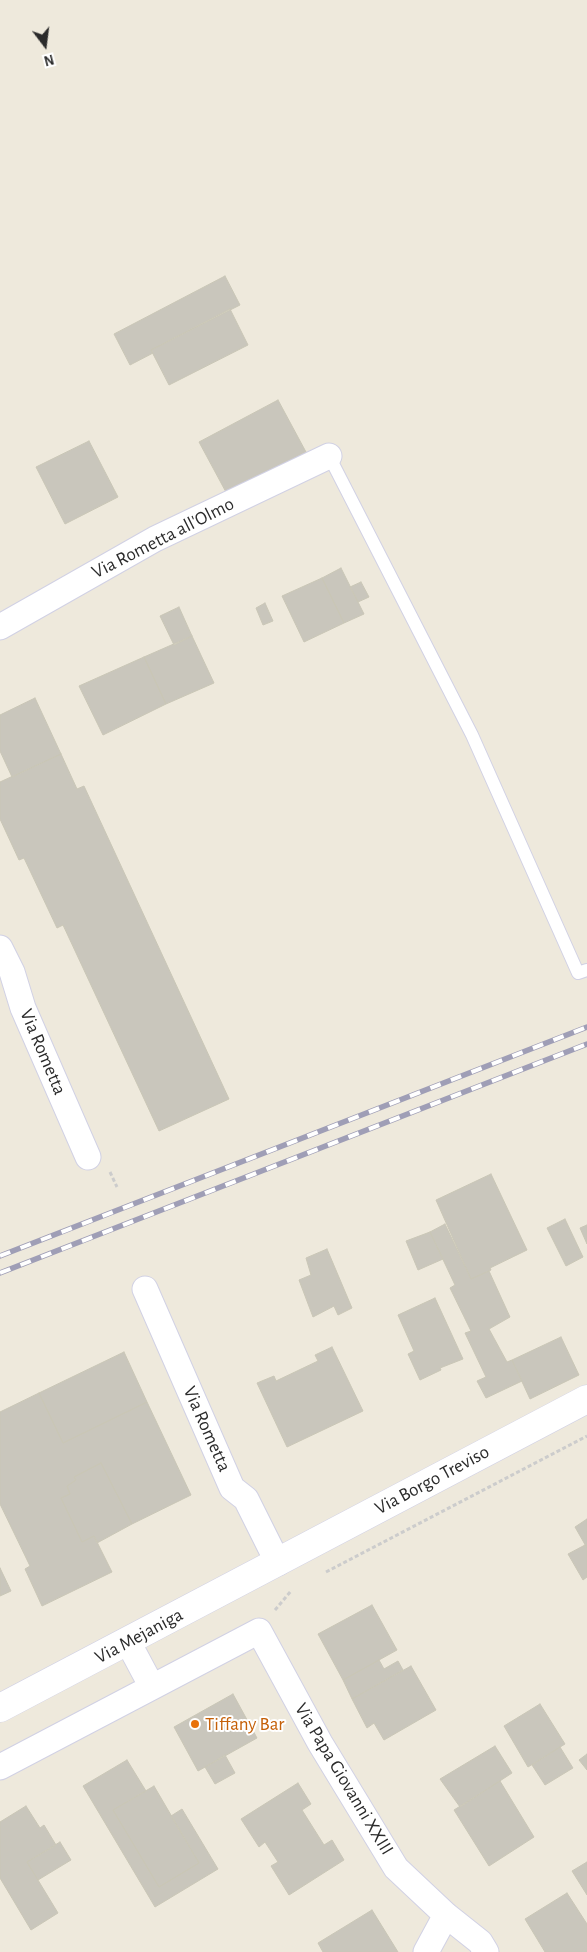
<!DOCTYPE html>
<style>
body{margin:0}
#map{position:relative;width:587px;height:1952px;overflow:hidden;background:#eee9dc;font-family:"Alegreya Sans",sans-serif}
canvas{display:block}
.north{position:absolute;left:20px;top:20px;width:50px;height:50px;-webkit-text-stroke:4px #fff;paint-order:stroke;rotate:165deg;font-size:14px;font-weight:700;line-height:20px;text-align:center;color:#2b2b2b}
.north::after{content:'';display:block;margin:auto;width:18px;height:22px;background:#2b2b2b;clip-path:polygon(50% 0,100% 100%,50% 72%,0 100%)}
</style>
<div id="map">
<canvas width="587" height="1952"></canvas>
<div class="north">N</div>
</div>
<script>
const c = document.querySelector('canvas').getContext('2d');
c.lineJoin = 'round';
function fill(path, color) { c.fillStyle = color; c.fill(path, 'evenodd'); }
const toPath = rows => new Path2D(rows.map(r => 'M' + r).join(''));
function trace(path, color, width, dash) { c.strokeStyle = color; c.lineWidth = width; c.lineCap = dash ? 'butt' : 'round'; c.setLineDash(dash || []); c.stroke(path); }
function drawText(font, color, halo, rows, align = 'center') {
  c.font = font + ' "Alegreya Sans",sans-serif'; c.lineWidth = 4; c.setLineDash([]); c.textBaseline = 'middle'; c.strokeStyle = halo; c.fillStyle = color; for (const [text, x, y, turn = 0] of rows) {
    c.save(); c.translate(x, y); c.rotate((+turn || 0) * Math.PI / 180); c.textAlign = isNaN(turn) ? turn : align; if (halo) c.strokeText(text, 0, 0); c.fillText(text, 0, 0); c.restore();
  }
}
const building = toPath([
 [225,276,240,305,151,350,153,353,130,365,114,334,225,276],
 [230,309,248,345,169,385,151,350,230,309],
 [278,400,306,452,227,494,199,442,278,400],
 [89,441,118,497,65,524,36,467,89,441],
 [341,568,364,614,344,623,322,578,341,568],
 [322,578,344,623,304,642,282,596,322,578],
 [361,582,369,597,358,602,350,587,361,582],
 [265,603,273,621,263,625,256,608,265,603],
 [179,607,192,636,174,645,160,616,179,607],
 [192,636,214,683,166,704,144,657,192,636],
 [144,657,166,704,103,735,79,686,144,657],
 [35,698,61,754,12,777,0,751,0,715,35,698],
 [61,754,77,789,84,786,229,1099,159,1131,63,925,57,928,24,858,19,860,0,819,0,782,61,754],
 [491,1174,527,1250,490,1268,491,1270,471,1279,436,1200,491,1174],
 [565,1219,583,1257,566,1266,547,1228,565,1219],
 [445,1224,471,1279,489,1271,510,1317,489,1329,507,1362,512,1360,522,1381,486,1398,477,1381,486,1377,465,1333,471,1331,450,1288,455,1285,430,1232,445,1224],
 [587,1225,587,1244,580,1228,587,1225],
 [430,1232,443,1259,418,1270,406,1241,430,1232],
 [327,1249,352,1308,338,1315,334,1306,313,1317,299,1280,311,1275,306,1258,327,1249],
 [435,1298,463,1359,440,1368,441,1370,420,1380,408,1354,414,1351,398,1315,435,1298],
 [561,1337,579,1375,530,1399,512,1360,561,1337],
 [332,1347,363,1411,287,1447,257,1383,274,1376,276,1381,318,1361,315,1355,332,1347],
 [124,1352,147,1402,63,1443,39,1393,124,1352],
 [39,1393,63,1443,147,1402,191,1495,132,1524,101,1463,74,1477,76,1480,67,1486,70,1494,61,1498,82,1542,94,1536,112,1572,42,1606,25,1569,30,1566,0,1504,0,1412,39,1393],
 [101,1463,132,1524,97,1543,94,1536,82,1542,61,1498,70,1494,67,1486,76,1480,74,1477,101,1463],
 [587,1519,587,1548,575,1527,587,1519],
 [585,1545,587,1548,587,1577,583,1580,568,1554,585,1545],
 [0,1568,11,1591,0,1596,0,1568],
 [372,1605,397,1650,343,1680,318,1634,372,1605],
 [379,1660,384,1669,398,1661,403,1670,352,1699,343,1680,379,1660],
 [411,1666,436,1710,384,1740,374,1723,367,1728,352,1699,411,1666],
 [233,1694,257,1738,198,1771,174,1727,233,1694],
 [540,1704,565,1744,528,1767,504,1726,540,1704],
 [495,1746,512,1773,460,1807,440,1779,495,1746],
 [560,1747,573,1768,545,1785,532,1765,560,1747],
 [587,1754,587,1770,579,1760,587,1754],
 [225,1755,235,1773,215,1784,205,1767,225,1755],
 [127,1760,146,1791,113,1810,159,1887,199,1863,171,1816,182,1809,218,1869,155,1907,83,1786,127,1760],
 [500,1781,534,1837,489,1866,454,1810,500,1781],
 [298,1783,311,1804,302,1810,324,1845,332,1840,344,1860,289,1895,271,1866,278,1862,265,1842,259,1847,241,1819,298,1783],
 [154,1786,199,1863,159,1887,113,1810,154,1786],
 [26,1806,40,1828,44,1825,56,1845,27,1862,58,1913,31,1930,0,1878,0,1822,26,1806],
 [60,1842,71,1860,38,1880,27,1862,60,1842],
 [587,1862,587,1895,572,1871,587,1862],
 [567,1893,587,1924,587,1952,545,1952,525,1919,567,1893],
 [372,1910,398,1952,323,1952,318,1943,372,1910]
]);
const path = toPath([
 [110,1172,117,1187],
 [326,1572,587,1436],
 [275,1610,291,1591]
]);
const service = toPath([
 [329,456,472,735,578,973,587,970]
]);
const minor = toPath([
 [0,627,155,539,329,456],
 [0,948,12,972,23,1008,88,1157],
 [145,1289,232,1488,246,1499,278,1563],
 [128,1642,152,1687],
 [0,1767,259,1631,320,1743,396,1868,446,1915,480,1942,486,1952],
 [426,1952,446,1915]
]);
const tertiary = toPath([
 [0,1708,587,1399]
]);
const rail = toPath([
 [0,1256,587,1027],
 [0,1273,587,1044]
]);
const markers = [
 [195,1724,5,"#e8710a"]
];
const streetNames = [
 ["Via Rometta all'Olmo",163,538,-27],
 ["Via Rometta",43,1052,67],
 ["Via Rometta",207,1429,66],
 ["Via Borgo Treviso",432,1480,-28],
 ["Via Mejaniga",139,1636,-28],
 ["Via Papa Giovanni XXIII",344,1779,59]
];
const foodNames = [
 ["Tiffany Bar",205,1724]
];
fill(building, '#c9c6bc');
trace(building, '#c9c6b6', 1);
trace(service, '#d1d1e4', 14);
trace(minor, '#d1d1e4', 27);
trace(tertiary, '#d1d1e4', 29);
trace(path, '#ccc', 3, [4, 2.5]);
trace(service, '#fff', 12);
trace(minor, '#fff', 25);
trace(tertiary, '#fff', 28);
trace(rail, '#9f9eb6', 5.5);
trace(rail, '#fff', 4, [11]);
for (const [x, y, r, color] of markers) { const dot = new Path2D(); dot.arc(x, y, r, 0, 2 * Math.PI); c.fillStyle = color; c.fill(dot); trace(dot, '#fff', 2); }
drawText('19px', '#2b2b2b', '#fff', streetNames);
drawText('19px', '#c56008', '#fff', foodNames, 'left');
</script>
